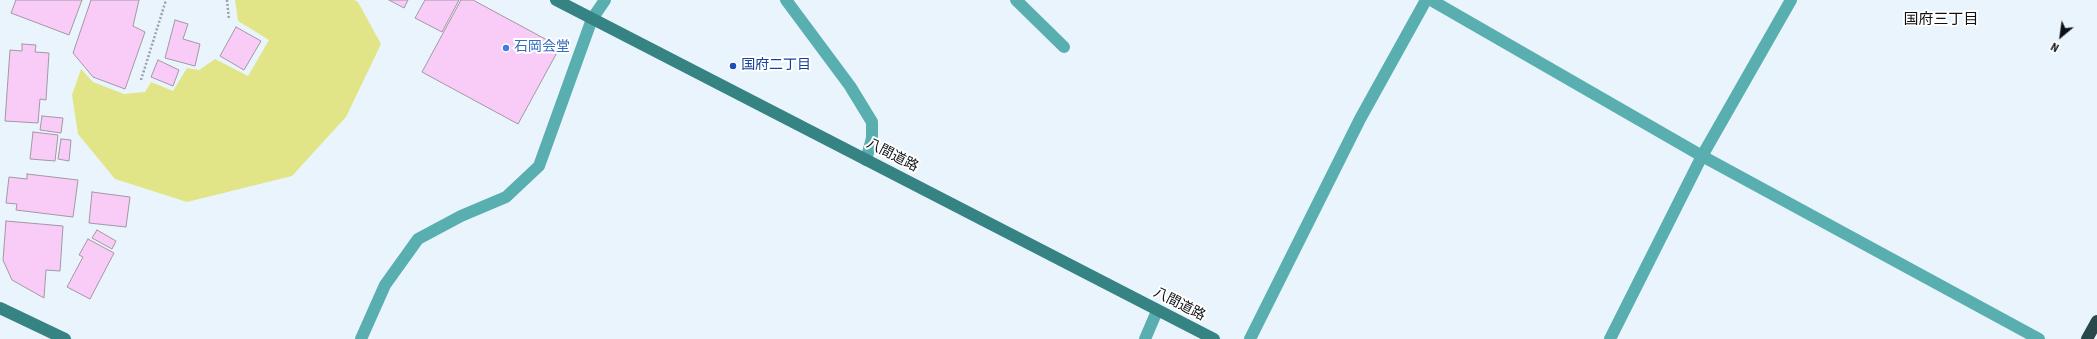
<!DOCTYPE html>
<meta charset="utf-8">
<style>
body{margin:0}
#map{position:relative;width:2097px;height:339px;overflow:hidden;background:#eaf4fd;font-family:"Source Sans 3",sans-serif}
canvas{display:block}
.north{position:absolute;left:2041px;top:16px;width:40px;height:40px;-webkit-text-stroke:3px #fff;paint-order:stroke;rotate:209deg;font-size:11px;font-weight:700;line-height:16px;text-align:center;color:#0e1114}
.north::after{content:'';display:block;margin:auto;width:14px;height:18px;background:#0e1114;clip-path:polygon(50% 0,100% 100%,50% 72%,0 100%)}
</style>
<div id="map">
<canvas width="2097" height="339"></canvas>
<div class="north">N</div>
</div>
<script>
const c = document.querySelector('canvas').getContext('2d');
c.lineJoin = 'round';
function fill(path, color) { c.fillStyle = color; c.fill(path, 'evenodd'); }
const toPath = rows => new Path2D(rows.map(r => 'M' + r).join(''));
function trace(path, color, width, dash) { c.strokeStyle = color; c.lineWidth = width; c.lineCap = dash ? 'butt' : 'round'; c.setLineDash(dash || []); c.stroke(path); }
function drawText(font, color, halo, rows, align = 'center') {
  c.font = font + ' "Source Sans 3","Noto Sans JP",sans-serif'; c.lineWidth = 4; c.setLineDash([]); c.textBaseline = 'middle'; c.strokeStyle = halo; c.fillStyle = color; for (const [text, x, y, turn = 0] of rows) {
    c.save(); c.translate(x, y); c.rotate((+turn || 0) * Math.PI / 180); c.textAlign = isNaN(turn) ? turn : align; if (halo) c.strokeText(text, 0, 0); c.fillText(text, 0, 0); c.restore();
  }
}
const green = toPath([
 [235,0,354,0,358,2,381,44,346,117,292,176,187,202,115,179,78,134,72,95,81,69,93,82,124,94,145,92,151,82,173,91,187,68,199,70,215,59,248,76,269,40,238,21]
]);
const building = toPath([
 [16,0,82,0,69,35,11,13,16,0],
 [91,0,139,0,133,26,145,32,125,89,93,77,73,53,91,0],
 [389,0,408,0,404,8,389,0],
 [425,0,459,0,442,32,415,18,425,0],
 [461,0,473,0,560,47,518,124,422,72,461,0],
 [175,20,188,24,183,39,200,44,195,66,165,58,175,20],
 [236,27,261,41,244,70,220,56,236,27],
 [22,44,36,45,35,52,49,53,46,100,40,99,38,123,5,121,10,50,22,51,22,44],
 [158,60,179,70,173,86,151,77,158,60],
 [42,116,63,118,61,133,40,130,42,116],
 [33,132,58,135,55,161,30,159,33,132],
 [61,139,71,140,69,161,58,159,61,139],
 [27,174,78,180,73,217,16,210,17,204,6,203,9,177,27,179,27,174],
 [92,192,130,197,126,227,89,223,92,192],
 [6,221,63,226,60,271,46,270,44,298,12,280,3,260,6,221],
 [97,230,116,241,112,249,92,238,97,230],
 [88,239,114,253,90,299,67,287,83,257,79,255,88,239]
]);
const path = toPath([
 [227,0,229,20],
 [141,80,166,0]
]);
const street = toPath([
 [786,0,850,86,872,122,872,138,866,160],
 [1016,0,1064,47],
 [1431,0,1702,156,2039,339],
 [361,339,385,285,418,239,461,216,506,197,539,166,592,19,605,0],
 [1145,339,1157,311],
 [1250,339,1360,119,1426,0],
 [1610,339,1702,156,1791,0]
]);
const secondary = toPath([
 [556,0,1214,339],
 [0,308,65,339]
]);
const highway = toPath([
 [2087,339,2097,321]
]);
const markers = [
 [506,48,4,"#3f7fe0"],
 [733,66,4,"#1a4fb4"]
];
const shopNames = [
 ["石岡会堂",514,48]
];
const transitNames = [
 ["国府二丁目",741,66]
];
const streetNames = [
 ["八間道路",892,156,27],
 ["八間道路",1179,305,27]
];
const neighbourhoodNames = [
 ["国府三丁目",1941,21]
];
fill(green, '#e1e587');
fill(building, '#f9ccf7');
trace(building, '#a298a1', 1);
trace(path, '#9aa1a8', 2.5, [2, 2]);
trace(street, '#59aeaf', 12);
trace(secondary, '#368384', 12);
trace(highway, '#294848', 12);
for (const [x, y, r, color] of markers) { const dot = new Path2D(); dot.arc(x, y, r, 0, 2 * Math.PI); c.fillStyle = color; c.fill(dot); trace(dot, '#fff', 1.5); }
drawText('14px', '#366cbe', '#fff', shopNames, 'left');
drawText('14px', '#164399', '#fff', transitNames, 'left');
drawText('14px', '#0e1114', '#fff', streetNames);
drawText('15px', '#0e1114', '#fff', neighbourhoodNames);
</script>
